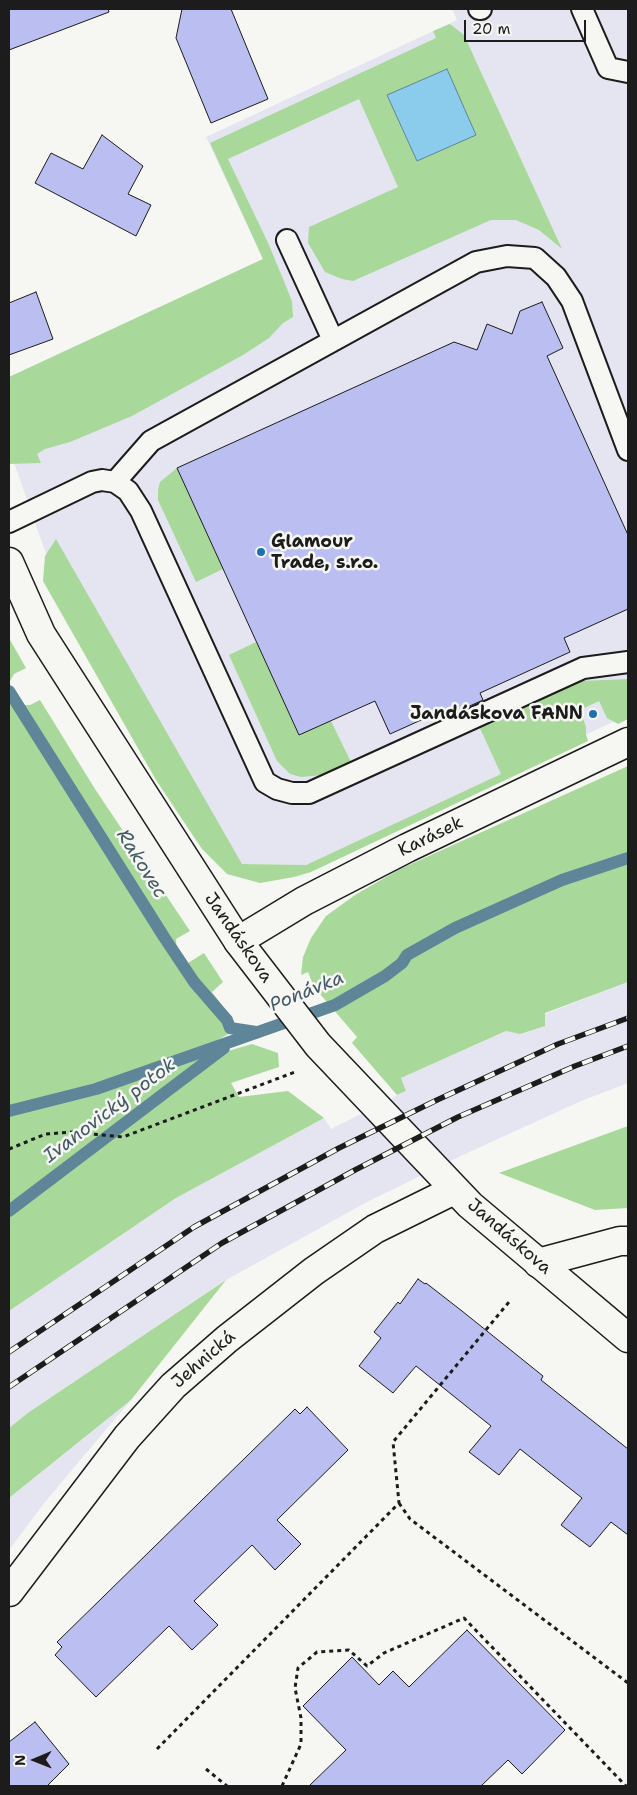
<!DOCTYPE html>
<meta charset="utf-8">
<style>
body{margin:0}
#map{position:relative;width:637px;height:1795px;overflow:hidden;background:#f6f6f2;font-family:"Shantell Sans",sans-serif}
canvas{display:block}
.frame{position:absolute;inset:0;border:10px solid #1c1c1c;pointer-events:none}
.north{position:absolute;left:10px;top:1735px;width:50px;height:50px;-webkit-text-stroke:4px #f6f6f2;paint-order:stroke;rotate:269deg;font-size:14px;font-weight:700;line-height:20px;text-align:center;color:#1c1c1c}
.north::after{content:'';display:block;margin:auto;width:18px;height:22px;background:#1c1c1c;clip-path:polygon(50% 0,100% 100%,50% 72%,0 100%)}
.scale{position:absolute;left:464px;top:20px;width:122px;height:22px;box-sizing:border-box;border:2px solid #1c1c1c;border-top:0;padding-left:6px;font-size:15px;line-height:18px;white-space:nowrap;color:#1c1c1c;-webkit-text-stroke:4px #f6f6f2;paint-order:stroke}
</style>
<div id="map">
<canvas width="637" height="1795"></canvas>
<div class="frame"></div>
<div class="north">N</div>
<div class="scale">20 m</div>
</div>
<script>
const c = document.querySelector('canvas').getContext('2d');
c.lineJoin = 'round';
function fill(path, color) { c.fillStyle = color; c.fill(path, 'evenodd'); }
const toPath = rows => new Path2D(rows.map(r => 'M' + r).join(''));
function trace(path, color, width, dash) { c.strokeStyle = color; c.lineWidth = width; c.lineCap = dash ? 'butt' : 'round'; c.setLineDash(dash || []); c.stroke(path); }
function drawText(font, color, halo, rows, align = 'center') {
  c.font = font + ' "Shantell Sans",sans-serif'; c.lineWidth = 5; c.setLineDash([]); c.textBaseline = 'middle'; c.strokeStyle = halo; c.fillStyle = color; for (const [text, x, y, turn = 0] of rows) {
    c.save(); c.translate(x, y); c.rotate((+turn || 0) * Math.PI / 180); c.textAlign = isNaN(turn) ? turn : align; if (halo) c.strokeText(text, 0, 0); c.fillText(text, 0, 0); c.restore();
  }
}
const built = toPath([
 [452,9,628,9,628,715,306,865,231,864,59,591,9,448,9,377,263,259,206,137,457,20],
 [628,982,628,1083,581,1101,463,1155,367,1202,226,1280,29,1412,9,1428,9,1311,176,1198,324,1118,331,1129,406,1091,401,1078,545,1014],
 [131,1400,45,1502,9,1550,9,1498]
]);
const green = toPath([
 [450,24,464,35,562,249,539,230,516,220,491,220,353,281,342,279,325,272,308,243,309,227,398,187,359,99,228,159,269,245,292,301,293,317,283,323,269,338,243,355,132,416,70,442,45,449,37,454,41,463,9,464,9,377,263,259,210,143,436,38,433,31],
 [177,468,223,569,196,582,158,500,158,490,160,482],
 [56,539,242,864,306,865,501,774,479,726,581,681,628,679,628,719,618,724,607,718,599,701,580,710,586,727,586,734,588,741,311,872,294,877,260,883,227,874,202,849,156,780,43,581,45,556],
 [9,638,26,668,14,674,9,683],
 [256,642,299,735,331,721,352,764,324,775,301,777,290,774,277,761,229,655],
 [9,700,12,705,30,705,40,700,95,789,190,931,176,939,177,954,188,963,204,953,223,982,212,992,239,1028,216,1041,228,1051,252,1044,278,1053,279,1067,231,1083,239,1097,288,1091,324,1118,176,1198,9,1311],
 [628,766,628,982,545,1013,545,1026,520,1034,506,1031,401,1078,406,1091,397,1095,352,1043,357,1037,314,987,308,972,301,975,303,957,311,938,326,916,355,895,400,869],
 [628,1126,628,1208,595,1210,499,1173],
 [226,1280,131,1400,9,1498,9,1428,29,1412]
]);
const water = toPath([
 [447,69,476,135,417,161,387,95,447,69]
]);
const stream = toPath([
 [9,691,164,937,194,982,227,1020,230,1028,256,1032],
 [9,1111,96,1089,335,1005,385,976,402,963,407,955,455,928,562,880,628,858],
 [9,1211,224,1048]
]);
const building = toPath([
 [9,9,108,9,109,12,9,50,9,9],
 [182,9,231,9,268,99,211,123,176,38,182,9],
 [102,135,143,166,128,194,151,205,136,236,35,183,51,153,83,169,102,135],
 [36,292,53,339,9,355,9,303,36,292],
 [542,302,563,348,547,356,628,535,628,609,564,638,570,652,480,693,483,700,443,718,439,712,390,734,375,701,299,735,177,468,454,342,477,350,487,324,512,334,520,311,542,302],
 [418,1279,425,1284,426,1283,462,1311,543,1376,541,1380,628,1449,628,1535,611,1522,590,1547,561,1525,582,1498,520,1449,499,1475,469,1452,491,1426,416,1366,393,1393,359,1366,381,1338,374,1332,398,1302,400,1304,418,1279],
 [307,1407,348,1450,277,1520,301,1544,275,1570,252,1545,194,1601,218,1625,192,1650,169,1626,96,1697,55,1655,62,1647,57,1642,295,1409,300,1414,307,1407],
 [467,1630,565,1730,522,1774,508,1760,481,1786,309,1786,346,1750,303,1706,352,1657,379,1685,393,1671,409,1687,467,1630],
 [35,1722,69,1764,47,1786,9,1786,9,1742,35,1722]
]);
const path = toPath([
 [9,1149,46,1134,72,1132,123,1137,295,1072],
 [399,1503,410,1519,628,1683],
 [157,1749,399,1503,393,1442,509,1302],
 [206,1769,227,1786],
 [282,1786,301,1744,301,1718,295,1688,298,1668,317,1652,349,1650,367,1666,384,1653,464,1618,626,1786]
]);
const service = toPath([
 [479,9,481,9],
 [582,9,608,68,628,72],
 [287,240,333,340],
 [115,482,151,441,476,262,507,256,535,258,556,277,572,301,628,450],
 [9,522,92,482,102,480,115,482,128,491,141,511,265,782,277,789,292,793,309,793,583,668,628,662]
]);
const minor = toPath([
 [238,941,304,901,407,848,628,742],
 [538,1263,620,1241,628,1241],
 [9,1592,127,1437,173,1386,227,1339,314,1271,375,1229,454,1190]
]);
const tertiary = toPath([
 [9,562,41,634,238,941,318,1045,470,1205,628,1338]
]);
const rail = toPath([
 [9,1352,194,1227,339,1148,437,1100,558,1044,628,1018],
 [9,1387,222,1243,355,1170,458,1117,575,1066,628,1046]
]);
const markers = [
 [261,552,5,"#1f6fb2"],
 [593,714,5,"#1f6fb2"]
];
const poiNames = [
 ["Glamour",271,542],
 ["Trade, s.r.o.",271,563],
 ["Jandáskova FANN",583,714,"right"]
];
const streetNames = [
 ["Karásek",431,837,-26],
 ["Jandáskova",238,938,55],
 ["Jandáskova",509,1237,41],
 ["Jehnická",204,1360,-41]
];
const waterNames = [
 ["Rakovec",141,864,58],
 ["Ponávka",307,992,-22],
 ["Ivanovický potok",110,1111,-37]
];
fill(built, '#e4e5f1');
fill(green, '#a8d99a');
fill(water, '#8bcbec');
trace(water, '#5f8599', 1);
trace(stream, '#5f8599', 12);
fill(building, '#babef0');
trace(building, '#1c1c1c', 1);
trace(service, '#1c1c1c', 24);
trace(minor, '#1c1c1c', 31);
trace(tertiary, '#1c1c1c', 31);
trace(path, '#1c1c1c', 3, [4, 4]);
trace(service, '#f6f6f2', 20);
trace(minor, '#f6f6f2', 28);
trace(tertiary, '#f6f6f2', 28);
trace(rail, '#1c1c1c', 5.5);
trace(rail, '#f6f6f2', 4, [11]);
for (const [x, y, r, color] of markers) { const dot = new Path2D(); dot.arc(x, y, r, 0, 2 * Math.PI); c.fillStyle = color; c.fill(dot); trace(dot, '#f6f6f2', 2); }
drawText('bold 18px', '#1c1c1c', '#f6f6f2', poiNames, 'left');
drawText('18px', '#1c1c1c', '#f6f6f2', streetNames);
drawText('italic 19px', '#435965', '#f6f6f2', waterNames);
</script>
